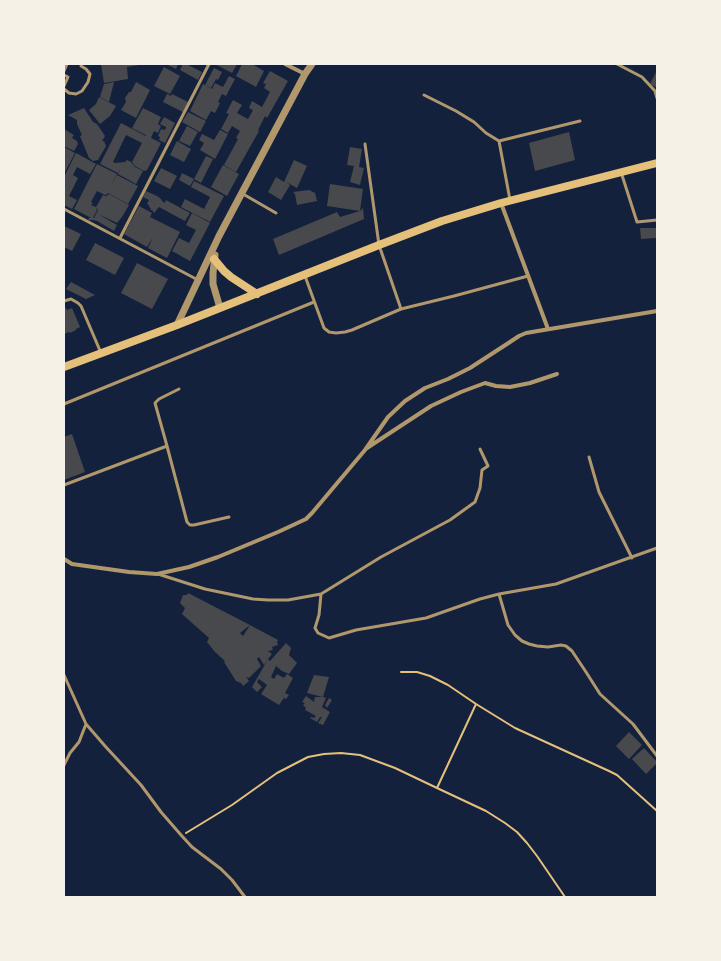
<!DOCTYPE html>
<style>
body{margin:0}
#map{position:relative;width:721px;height:961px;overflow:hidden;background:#14213d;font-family:"Fira Sans",sans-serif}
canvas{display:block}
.frame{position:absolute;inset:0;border:65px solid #f6f1e7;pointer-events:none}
</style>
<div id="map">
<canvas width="721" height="961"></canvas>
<div class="frame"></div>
</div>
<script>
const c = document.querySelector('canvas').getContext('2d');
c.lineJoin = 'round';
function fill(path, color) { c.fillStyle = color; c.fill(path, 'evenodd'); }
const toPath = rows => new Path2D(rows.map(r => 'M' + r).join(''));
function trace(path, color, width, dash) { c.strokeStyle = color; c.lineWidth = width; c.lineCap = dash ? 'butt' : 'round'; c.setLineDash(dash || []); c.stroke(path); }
const building = toPath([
 [101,64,138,64,139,65,127,67,128,79,104,83],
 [166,64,178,64,176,69],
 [183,64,186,64,202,72,198,80,180,70],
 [215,64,237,64,232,73],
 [242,64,252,64,264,71,256,87,236,76],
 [164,67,180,76,170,94,154,86],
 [214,68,222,72,218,80,216,79,211,88,205,85],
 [657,70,657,88,650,84],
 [270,71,288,81,267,118,265,116,258,130,259,131,236,172,224,165,238,139,236,138,240,131,232,126,228,133,221,129,229,114,226,113,233,100,242,105,237,113,248,119,253,110,249,108,252,101,262,107,270,92,264,88,266,84,263,83],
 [229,76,235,79,226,96,222,94,218,102,220,103,215,113,211,111,206,120,190,111,203,84,212,89,215,83,223,87],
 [114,82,109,102,100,97,104,84],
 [136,82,150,90,136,118,121,110,126,102,125,98,129,92,131,92],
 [167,94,171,96,172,94,188,102,183,112,163,102],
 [99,97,116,106,110,116,100,124,89,110,96,104],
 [84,108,93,122,97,124,105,136,102,141,104,141,106,146,98,160,93,161,89,158,80,136,82,135,77,124,77,120,68,115],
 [143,108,161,117,158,124,161,126,158,133,154,131,151,138,161,143,147,170,144,171,135,166,132,162,142,143,126,135,113,162,115,163,125,162,127,160,131,162,135,167,143,171,136,184,118,174,120,169,118,173,100,164,121,123,146,136,146,135,132,128],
 [188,112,206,121,200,132,182,122],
 [164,117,175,123,165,143,159,140,160,137,158,136,161,129,165,130,166,127,160,124],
 [187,126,198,132,190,146,179,141],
 [64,129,74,135,72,138,77,141,78,144,74,151,64,146],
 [220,130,228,134,215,159,200,150,204,143,199,140,202,134,214,140],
 [569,132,575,160,535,171,529,143],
 [177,141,191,149,184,162,170,155],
 [64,147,75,153,65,172,64,171],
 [350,147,362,149,359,167,364,168,360,185,350,182,354,166,347,165],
 [76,153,96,164,90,174,77,167,73,175,78,178,69,196,77,200,72,209,64,205,64,177],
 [206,156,213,159,201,183,194,179],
 [294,160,307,166,297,188,286,182,290,185,281,200,268,192,276,177,284,182],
 [97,164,117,174,110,187,117,175,138,186,128,204,108,193,106,195,105,195,97,191,91,202,93,203,91,205,96,207,97,210,93,218,94,218,98,210,96,207,103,195,105,196,106,196,105,197,109,194,129,205,122,217,117,223,98,214,117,225,114,231,97,221,93,220,88,220,89,218,91,218,74,209],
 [223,165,239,174,227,196,211,187],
 [161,168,177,176,170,189,154,181],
 [182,173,194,179,190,186,179,180],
 [194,181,224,196,210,222,181,207,185,199,204,209,210,197,191,187],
 [330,184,363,189,360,211,363,208,364,219,279,255,273,239,337,212,340,217,360,211,327,206],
 [309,190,315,193,317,201,297,205,295,194,293,192],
 [146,191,157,196,161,199,162,201,165,203,166,200,190,213,185,221,159,207,154,213,152,210,150,210,151,208,149,207,149,205,147,204,149,200,143,197],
 [139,206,152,213,150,217,180,232,167,258,148,248,153,237,147,247,124,234],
 [192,213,210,223,190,261,172,251,179,238,189,243,196,230,186,225],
 [64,226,81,234,72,251,64,247],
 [640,228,657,228,657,238,641,239],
 [95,243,124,258,115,275,86,260],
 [137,263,168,279,152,309,121,293],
 [71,282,95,295,86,299,66,289],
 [66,308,67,310,72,308,80,327,76,329,76,330,70,333,69,332,64,334,64,309],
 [72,434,85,472,64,480,64,437],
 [188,593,250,625,278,640,277,642,278,645,272,647,273,650,268,651,272,654,268,659,270,661,286,643,291,648,289,655,297,663,289,674,282,671,276,666,271,677,274,679,277,674,284,678,287,674,293,678,285,693,289,695,286,699,284,698,279,705,261,694,267,685,259,679,257,682,262,687,257,692,252,687,268,659,264,665,259,657,257,659,261,666,249,678,246,677,249,681,243,686,241,683,236,681,224,662,225,661,215,652,207,642,209,638,182,614,185,608,180,603,183,595,187,595],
 [250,625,243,636,240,633],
 [314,675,329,677,323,697,307,693],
 [306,696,314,702,315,697,323,697,326,698,322,707,330,712,323,725,318,723,322,717,320,717,317,722,310,718,311,717,314,718,316,716,305,710,306,708,303,705,305,703,302,702],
 [329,698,332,700,327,708,325,705],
 [629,732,642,745,629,759,616,746],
 [644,748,657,762,657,763,646,774,632,759]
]);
const path = toPath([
 [401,672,417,672,430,676,448,685,476,704,515,728,609,771,617,775,657,811],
 [437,788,476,704],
 [186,833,232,805,277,773,308,757,324,754,341,753,360,755,395,768,437,788,486,811,505,823,517,832,527,843,537,856,565,897]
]);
const service = toPath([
 [617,64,642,77,655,91,657,98],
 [64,71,67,64],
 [64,75,68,77,64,86],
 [64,89,69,93,76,94,82,91,88,82,90,74,86,69,81,66],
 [424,95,456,111,474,122,486,133,499,141],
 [621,172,637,222,657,220],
 [243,194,276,213],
 [510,200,499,141,580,121],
 [64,209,198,280],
 [120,238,209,64],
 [305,276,324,328,329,332,336,333,345,332,352,330,401,309,379,245,365,144],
 [64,301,71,299,78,303,81,306,101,353],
 [401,309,454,296,528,276],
 [64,404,314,302],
 [167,446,187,522,190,525,194,525,229,517],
 [480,449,488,466,482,470,480,488,475,502,450,520,381,557,321,594,319,615,315,628,318,633,329,638,356,630,426,618,480,599,499,594,556,584,657,548],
 [589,457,599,492,632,558],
 [64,485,167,446,155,403,159,399,179,389],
 [158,574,205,589,253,599,268,600,288,600,321,594],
 [499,594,508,625,515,635,522,641,529,644,537,646,548,647,561,645,566,646,572,651,586,672,600,694,633,724,657,756],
 [64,675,86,724,105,746,141,785,161,812,181,835,192,847,221,869,232,880,245,897],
 [64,765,70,753,79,742,86,724]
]);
const minor = toPath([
 [285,64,305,74],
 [501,203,548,329],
 [367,448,431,406,461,392,485,383,496,386,510,387,530,383,557,374],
 [64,559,72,564,129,572,157,574,189,567,218,557,278,532,306,519,312,513,365,450,388,417,405,401,425,388,448,379,470,368,510,342,519,336,526,333,657,311]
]);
const tertiary = toPath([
 [215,255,213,273,213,284,220,308],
 [177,325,219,236,305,74,312,64]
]);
const secondary = toPath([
 [214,259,224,271,231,277,257,294],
 [64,367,177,325,379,245,442,221,501,203,657,163]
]);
fill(building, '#48494c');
trace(path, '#e5c07b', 2);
trace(service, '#b1986c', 3);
trace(minor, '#b1986c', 4);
trace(tertiary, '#b1986c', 7);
trace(secondary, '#e5c07b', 8);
</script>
